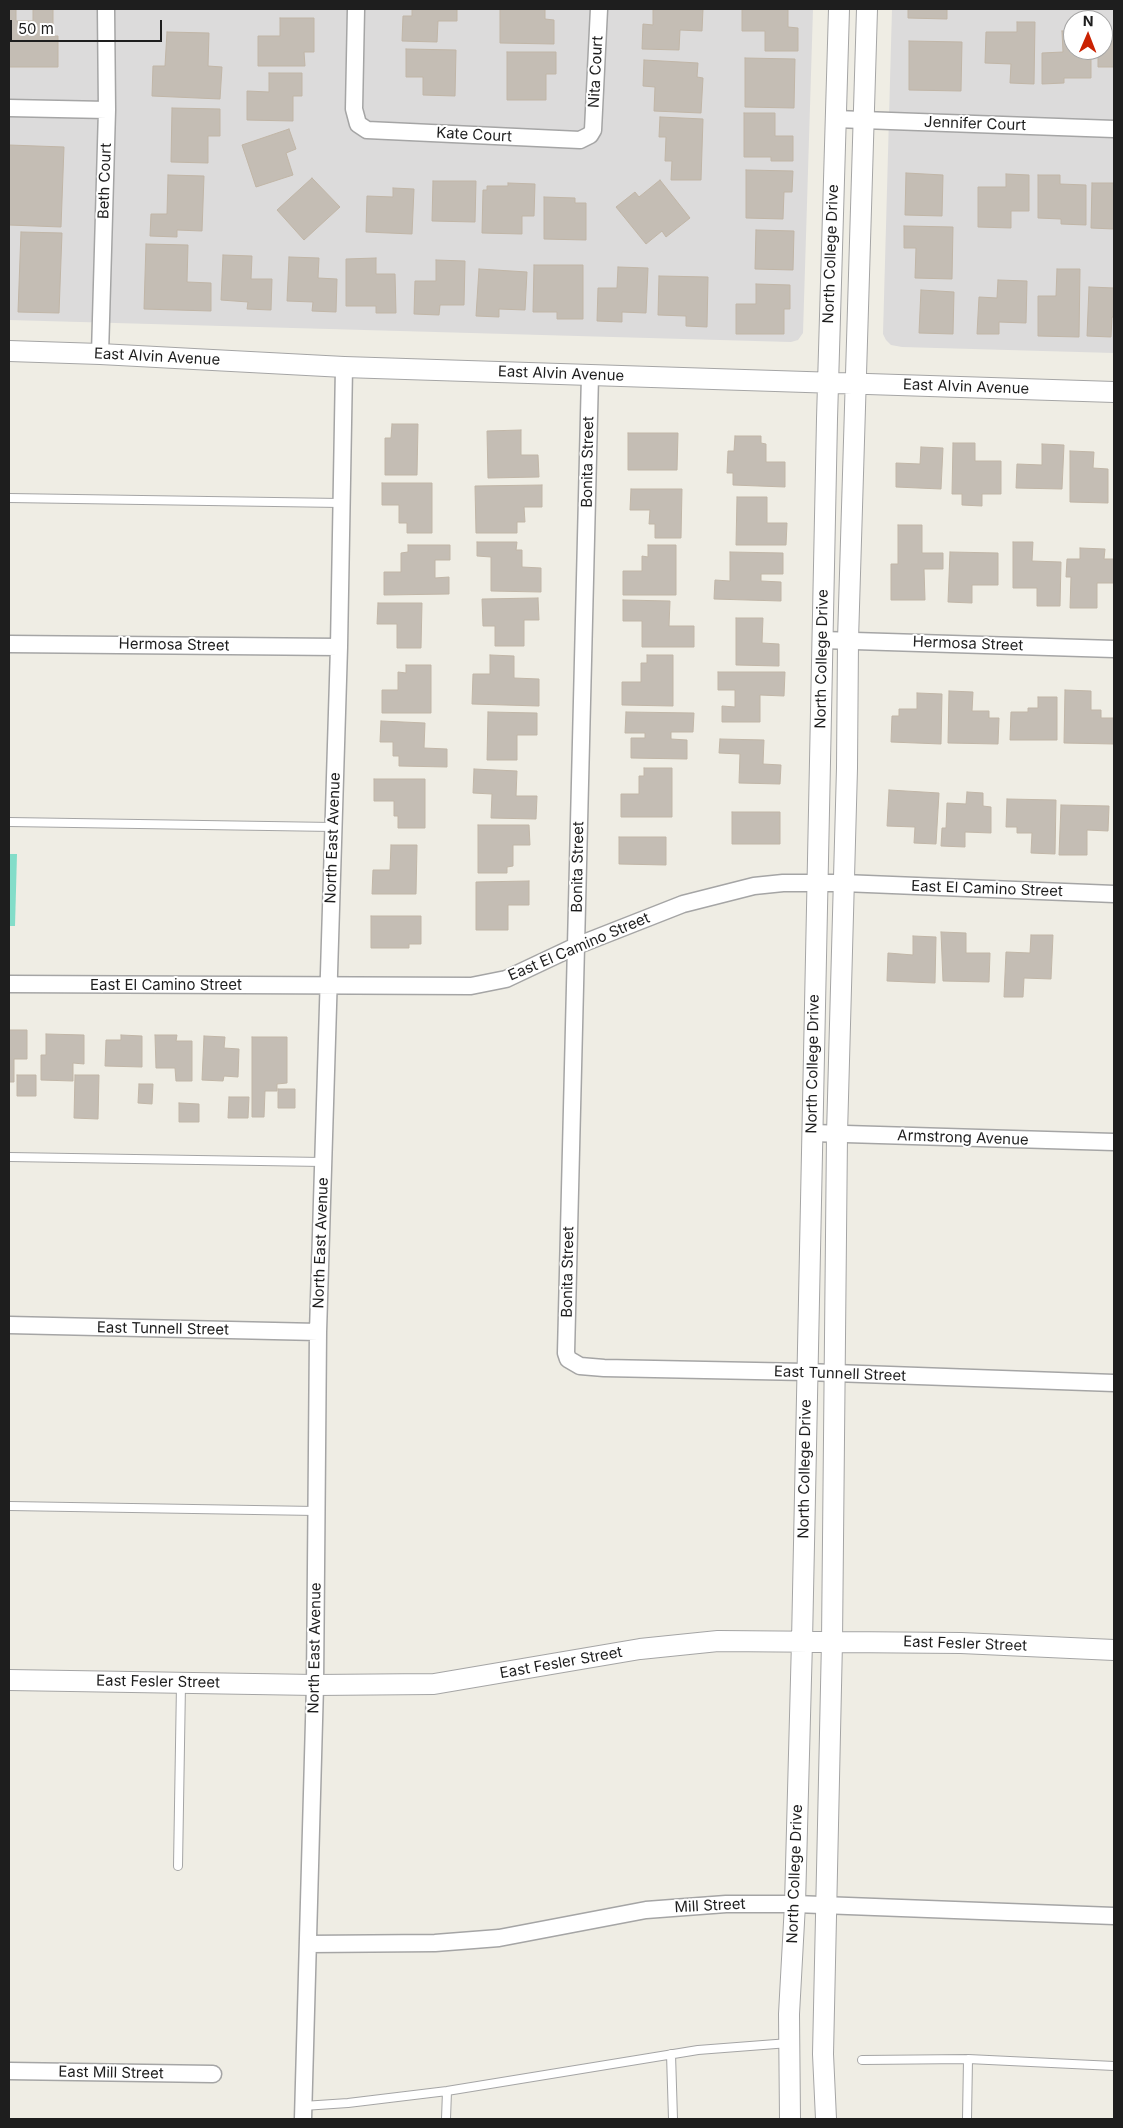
<!DOCTYPE html>
<style>
body{margin:0}
#map{position:relative;width:1123px;height:2128px;overflow:hidden;background:#efede4;font-family:Inter,sans-serif}
canvas{display:block}
.frame{position:absolute;inset:0;border:10px solid #1e1e1e;pointer-events:none}
.north{position:absolute;left:1063px;top:10px;width:50px;height:50px;box-sizing:border-box;background:#fff;border:1px solid #a5a5a5;border-radius:50%;rotate:1deg;font-size:14px;font-weight:700;line-height:20px;text-align:center;color:#1e1e1e}
.north::after{content:'';display:block;margin:auto;width:18px;height:22px;background:#ca2202;clip-path:polygon(50% 0,100% 100%,50% 72%,0 100%)}
.scale{position:absolute;left:10px;top:20px;width:152px;height:22px;box-sizing:border-box;border:2px solid #1e1e1e;border-top:0;padding-left:6px;font-size:15px;line-height:18px;white-space:nowrap;color:#1e1e1e;-webkit-text-stroke:4px #fff;paint-order:stroke}
</style>
<div id="map">
<canvas width="1123" height="2128"></canvas>
<div class="frame"></div>
<div class="north">N</div>
<div class="scale">50 m</div>
</div>
<script>
const c = document.querySelector('canvas').getContext('2d');
c.lineJoin = 'round';
function fill(path, color) { c.fillStyle = color; c.fill(path, 'evenodd'); }
const toPath = rows => new Path2D(rows.map(r => 'M' + r).join(''));
function trace(path, color, width, dash) { c.strokeStyle = color; c.lineWidth = width; c.lineCap = dash ? 'butt' : 'round'; c.setLineDash(dash || []); c.stroke(path); }
function drawText(font, color, halo, rows, align = 'center') {
  c.font = font + ' Inter,sans-serif'; c.lineWidth = 4; c.setLineDash([]); c.textBaseline = 'middle'; c.strokeStyle = halo; c.fillStyle = color; for (const [text, x, y, turn = 0] of rows) {
    c.save(); c.translate(x, y); c.rotate((+turn || 0) * Math.PI / 180); c.textAlign = isNaN(turn) ? turn : align; if (halo) c.strokeText(text, 0, 0); c.fillText(text, 0, 0); c.restore();
  }
}
const residential = toPath([
 [9,9,813,9,803,333,798,340,791,342,9,320],
 [892,9,1114,9,1114,353,902,347,891,345,886,340,883,334],
 [1073,20,1103,20,1103,50,1073,50]
]);
const pitch = toPath([
 [9,854,17,854,15,926,9,926]
]);
const building = toPath([
 [9,9,16,9,16,21,33,21,33,9,53,9,53,36,58,36,58,67,9,67,9,9],
 [412,9,457,9,457,21,438,21,437,42,402,41,403,16,412,16,412,9],
 [500,9,545,9,545,19,554,20,554,44,500,43,500,9],
 [653,9,703,9,702,31,680,30,679,50,642,49,643,24,653,25,653,9],
 [742,9,788,9,788,27,798,28,798,51,765,51,765,31,742,31,742,9],
 [908,9,947,9,947,19,908,18,908,9],
 [280,18,314,18,314,52,304,52,305,66,258,66,258,36,280,36,280,18],
 [1017,22,1035,22,1034,84,1010,83,1011,64,985,63,986,32,1017,32,1017,22],
 [1062,31,1073,31,1073,50,1091,50,1091,78,1064,78,1064,83,1042,84,1042,53,1063,52,1062,31],
 [167,32,209,33,208,66,222,67,220,99,152,96,153,66,165,66,167,32],
 [1103,36,1114,37,1114,67,1098,67,1098,50,1103,50,1103,36],
 [909,41,962,42,961,91,909,90,909,41],
 [406,49,456,50,455,96,423,95,423,77,406,77,406,49],
 [507,52,556,52,556,74,546,74,546,100,507,100,507,52],
 [745,58,795,59,794,108,745,107,745,58],
 [644,60,698,63,697,77,703,78,701,113,654,111,655,87,643,86,644,60],
 [269,73,302,73,302,96,293,96,293,121,247,120,247,91,269,92,269,73],
 [172,108,220,109,220,136,208,136,208,163,171,162,172,108],
 [744,113,775,113,775,136,793,136,793,161,771,161,771,157,744,157,744,113],
 [660,117,703,119,701,180,671,180,672,161,665,161,666,137,659,137,660,117],
 [289,129,296,149,286,153,293,175,256,187,242,145,289,129],
 [9,145,64,147,61,227,9,225,9,145],
 [746,170,793,171,792,192,784,192,783,219,746,218,746,170],
 [906,173,943,175,942,216,905,215,906,173],
 [1006,174,1029,175,1029,211,1011,211,1011,228,978,227,978,187,1006,187,1006,174],
 [168,175,204,176,202,231,177,230,177,237,150,236,151,214,167,214,168,175],
 [1038,175,1060,175,1060,184,1086,185,1086,225,1061,224,1061,219,1038,218,1038,175],
 [312,178,340,207,304,240,277,210,312,178],
 [660,180,690,218,666,237,662,231,646,244,616,207,635,192,639,197,660,180],
 [433,181,476,181,475,222,432,221,433,181],
 [508,183,535,184,534,216,522,216,522,234,482,233,483,190,487,190,487,186,508,186,508,183],
 [1092,183,1114,183,1114,229,1091,228,1092,183],
 [393,188,414,189,412,234,366,232,367,196,393,197,393,188],
 [544,197,575,198,575,203,586,203,586,240,544,239,544,197],
 [904,226,953,227,952,279,915,278,916,248,904,248,904,226],
 [756,230,794,231,793,270,755,269,756,230],
 [21,232,62,233,59,313,18,312,21,232],
 [146,244,188,245,187,282,211,283,211,311,144,309,146,244],
 [223,255,252,256,251,279,272,279,271,310,247,309,248,302,221,300,223,255],
 [289,257,319,258,318,278,337,279,336,312,312,311,313,302,287,301,289,257],
 [376,258,376,274,395,274,396,313,376,313,376,306,346,306,346,259,376,258],
 [436,260,465,261,464,305,440,305,439,315,414,314,415,281,436,281,436,260],
 [534,265,583,265,583,319,557,319,557,312,533,312,534,265],
 [618,267,648,268,646,313,622,312,622,322,597,321,598,288,617,288,618,267],
 [479,269,527,272,525,310,499,309,499,317,476,316,479,269],
 [1057,269,1080,269,1079,337,1038,336,1038,296,1056,296,1057,269],
 [659,276,708,277,707,327,686,326,686,316,658,315,659,276],
 [998,280,1027,281,1026,323,999,322,999,334,977,334,979,297,997,298,998,280],
 [756,284,790,285,790,309,784,309,784,334,736,334,736,304,756,304,756,284],
 [1089,287,1114,288,1114,317,1112,317,1111,337,1087,336,1089,287],
 [921,290,954,292,953,334,919,333,921,290],
 [392,424,418,424,417,475,385,475,385,438,391,438,392,424],
 [521,430,521,455,538,455,539,477,488,478,487,431,521,430],
 [628,433,678,433,677,470,628,470,628,433],
 [735,436,761,436,761,443,766,444,766,462,785,462,785,487,733,485,733,473,727,473,728,451,734,451,735,436],
 [953,443,975,443,975,461,1001,461,1001,494,982,494,982,506,962,505,962,494,952,494,953,443],
 [1042,444,1064,445,1062,489,1016,488,1017,464,1042,465,1042,444],
 [921,447,943,448,941,489,896,487,896,463,920,464,921,447],
 [1070,451,1094,452,1093,468,1108,469,1108,503,1070,502,1070,451],
 [382,483,432,483,432,533,407,533,407,523,399,523,399,505,382,505,382,483],
 [542,485,542,507,524,507,525,522,517,522,517,533,476,533,475,486,542,485],
 [631,489,682,489,681,538,655,538,655,524,649,524,650,510,630,510,631,489],
 [737,497,767,497,767,523,787,523,786,545,736,545,737,497],
 [898,525,922,525,922,553,943,553,943,569,924,569,925,600,891,600,891,564,898,564,898,525],
 [477,542,517,542,516,550,522,550,522,567,541,568,541,592,491,591,491,557,477,556,477,542],
 [1013,542,1033,542,1032,561,1061,562,1060,606,1037,606,1037,588,1013,588,1013,542],
 [408,545,450,545,450,560,435,560,435,578,449,577,449,594,384,595,384,572,401,572,401,553,408,552,408,545],
 [648,545,676,545,676,595,623,595,623,571,642,571,642,556,648,557,648,545],
 [1080,548,1105,549,1104,559,1114,559,1114,583,1097,583,1097,608,1070,608,1071,577,1066,577,1067,559,1080,559,1080,548],
 [730,552,783,553,783,574,761,574,761,581,781,582,781,601,714,599,715,580,730,581,730,552],
 [950,552,998,553,998,585,972,585,972,603,948,602,950,552],
 [538,598,539,620,524,620,524,646,495,646,495,626,483,626,482,599,538,598],
 [623,600,670,601,669,626,694,626,694,647,642,647,642,621,623,621,623,600],
 [378,603,422,603,421,648,397,648,397,624,377,624,378,603],
 [736,618,763,618,762,643,779,644,779,666,736,665,736,618],
 [490,655,514,656,514,678,539,679,539,706,472,704,473,674,490,674,490,655],
 [647,655,673,655,673,706,622,705,622,682,641,682,641,663,647,663,647,655],
 [406,665,431,665,431,713,382,713,382,690,398,690,398,672,406,673,406,665],
 [718,672,785,672,784,696,760,695,760,722,722,722,722,706,735,707,735,690,718,690,718,672],
 [1065,690,1091,691,1091,710,1101,710,1101,718,1114,718,1114,744,1064,743,1065,690],
 [949,691,973,692,972,711,989,711,989,718,999,718,998,744,948,743,949,691],
 [917,693,942,694,941,744,891,742,892,716,899,716,899,709,917,709,917,693],
 [1038,697,1057,697,1057,740,1010,740,1011,712,1028,712,1028,708,1038,708,1038,697],
 [488,712,537,713,537,735,517,735,517,760,487,760,488,712],
 [626,712,694,713,693,732,671,732,671,739,687,740,687,759,631,758,631,738,645,738,645,733,625,733,626,712],
 [381,721,425,723,424,748,447,749,447,767,399,766,399,756,393,756,393,742,380,742,381,721],
 [720,739,764,740,763,764,781,765,780,784,739,783,740,754,719,753,720,739],
 [644,768,672,768,672,817,621,817,621,794,639,794,639,776,644,776,644,768],
 [474,769,517,771,516,796,537,796,536,819,491,818,492,794,473,793,474,769],
 [374,779,425,779,425,828,398,828,398,816,394,816,394,801,374,801,374,779],
 [889,790,939,793,936,844,914,843,915,827,887,826,889,790],
 [967,792,983,793,983,806,991,807,991,833,965,832,965,847,941,846,942,828,946,828,947,803,966,804,967,792],
 [1007,799,1056,800,1055,854,1031,853,1032,833,1017,833,1017,827,1006,827,1007,799],
 [1061,805,1109,806,1108,831,1087,830,1087,855,1059,855,1061,805],
 [732,812,780,812,780,844,732,844,732,812],
 [478,825,529,825,530,845,513,845,513,866,507,867,507,873,478,873,478,825],
 [619,837,666,837,666,865,619,864,619,837],
 [391,845,417,845,416,894,372,894,373,870,390,870,391,845],
 [529,881,529,905,508,905,508,930,476,930,476,882,529,881],
 [371,916,421,916,421,944,409,944,409,948,371,948,371,916],
 [941,932,966,933,966,953,990,953,989,982,943,981,941,932],
 [1031,935,1053,935,1051,979,1024,978,1023,997,1004,997,1006,952,1030,953,1031,935],
 [913,936,936,937,935,983,887,981,888,953,913,955,913,936],
 [9,1030,27,1030,27,1059,14,1059,14,1082,9,1082,9,1030],
 [46,1034,84,1035,84,1064,73,1063,73,1081,41,1080,41,1055,46,1055,46,1034],
 [121,1035,142,1036,142,1067,105,1066,106,1040,121,1040,121,1035],
 [155,1035,177,1035,176,1041,192,1041,192,1081,176,1081,175,1068,156,1068,155,1035],
 [204,1036,225,1037,224,1048,239,1049,238,1077,224,1076,223,1081,202,1080,204,1036],
 [252,1037,287,1037,287,1083,277,1084,277,1091,265,1091,264,1117,252,1117,252,1037],
 [17,1075,36,1075,36,1096,17,1096,17,1075],
 [75,1075,99,1075,98,1119,74,1118,75,1075],
 [139,1084,153,1084,152,1104,138,1103,139,1084],
 [278,1089,295,1089,295,1108,278,1108,278,1089],
 [229,1097,249,1097,248,1118,228,1118,229,1097],
 [179,1103,199,1104,199,1122,179,1122,179,1103]
]);
const service = toPath([
 [9,498,341,503],
 [9,822,333,827],
 [9,1157,323,1162],
 [9,1506,316,1511],
 [178,1866,181,1684],
 [671,2054,673,2119],
 [862,2060,968,2059,1114,2066],
 [303,2106,348,2103,447,2091,698,2050,789,2043],
 [446,2119,447,2091],
 [967,2119,968,2059]
]);
const minor = toPath([
 [356,9,354,109,358,124,367,130,580,140,590,135,593,130,599,9],
 [9,108,107,110],
 [835,119,1114,129],
 [100,354,107,110,106,9],
 [590,375,566,1353,568,1359,580,1366,604,1368,806,1372,1114,1383],
 [822,640,1114,649],
 [9,644,339,647],
 [9,984,471,986,506,979,576,946,683,904,754,886,783,883,843,883,1114,894],
 [812,1133,1114,1142],
 [9,1325,318,1332],
 [308,1944,435,1943,499,1938,646,1910,726,1904,795,1904,1114,1916],
 [9,2071,213,2074],
 [303,2119,315,1685,318,1332,339,647,344,367]
]);
const tertiary = toPath([
 [9,351,100,354,344,367,1114,392],
 [9,1680,315,1685,434,1684,640,1649,718,1641,961,1643,1114,1650],
 [790,2119,789,2014,795,1904,802,1641,827,419,839,9],
 [826,2119,823,2054,832,1641,837,1134,847,768,848,640,867,9]
]);
const streetNames = [
 ["Nita Court",596,72,-87],
 ["Jennifer Court",975,124,2],
 ["Kate Court",474,135,3],
 ["Beth Court",105,181,-88],
 ["North College Drive",831,254,-88],
 ["East Alvin Avenue",157,357,3],
 ["East Alvin Avenue",561,374,2],
 ["East Alvin Avenue",966,387,2],
 ["Bonita Street",588,462,-89],
 ["Hermosa Street",968,644,2],
 ["Hermosa Street",174,645,1],
 ["North College Drive",822,659,-89],
 ["North East Avenue",333,838,-88],
 ["Bonita Street",578,867,-89],
 ["East El Camino Street",987,889,2],
 ["East El Camino Street",579,947,-23],
 ["East El Camino Street",166,985],
 ["North College Drive",813,1064,-89],
 ["Armstrong Avenue",963,1138,2],
 ["North East Avenue",321,1243,-88],
 ["Bonita Street",568,1272,-89],
 ["East Tunnell Street",163,1329,1],
 ["East Tunnell Street",840,1374,2],
 ["North College Drive",805,1469,-89],
 ["East Fesler Street",965,1644,2],
 ["North East Avenue",315,1648,-89],
 ["East Fesler Street",561,1663,-10],
 ["East Fesler Street",158,1682,1],
 ["North College Drive",795,1874,-88],
 ["Mill Street",710,1906,-3],
 ["East Mill Street",111,2073,1]
];
fill(residential, '#dcdbdb');
fill(pitch, '#83ddc9');
fill(building, '#c4bdb4');
trace(building, '#c1b6a7', 1);
trace(service, '#a5a5a5', 10);
trace(minor, '#a5a5a5', 19);
trace(tertiary, '#a5a5a5', 22);
trace(service, '#fff', 8);
trace(minor, '#fff', 16);
trace(tertiary, '#fff', 20);
drawText('15px', '#1e1e1e', '#fff', streetNames);
</script>
